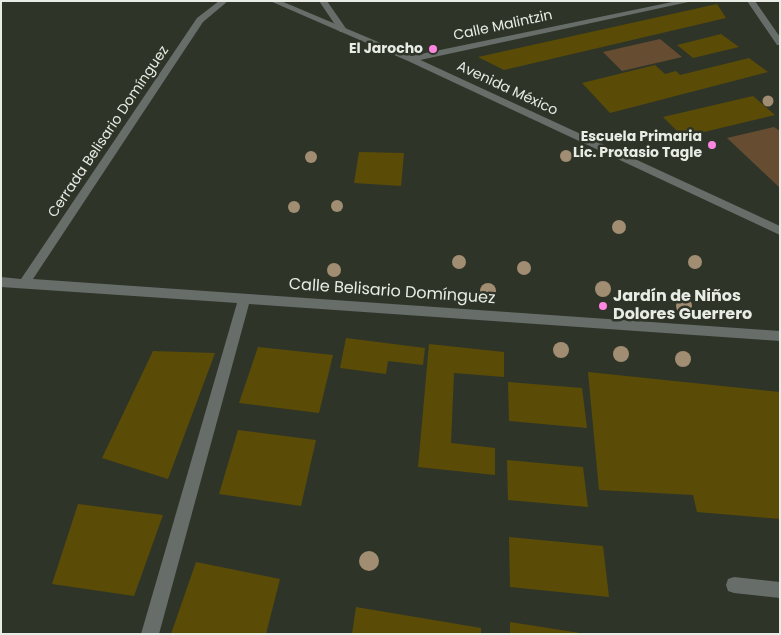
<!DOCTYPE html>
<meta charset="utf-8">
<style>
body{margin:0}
#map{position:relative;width:781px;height:635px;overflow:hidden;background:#2f3429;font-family:Poppins,sans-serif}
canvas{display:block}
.frame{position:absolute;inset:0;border:2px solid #e8ece4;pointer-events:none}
</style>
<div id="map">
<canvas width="781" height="635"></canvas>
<div class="frame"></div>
</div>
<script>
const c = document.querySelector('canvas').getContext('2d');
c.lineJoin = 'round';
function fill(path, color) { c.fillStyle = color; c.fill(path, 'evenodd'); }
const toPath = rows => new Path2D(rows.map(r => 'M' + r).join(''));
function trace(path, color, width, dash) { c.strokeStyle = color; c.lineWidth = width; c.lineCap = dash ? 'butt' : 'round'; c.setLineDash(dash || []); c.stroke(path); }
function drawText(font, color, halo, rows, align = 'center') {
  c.font = font + ' Poppins,sans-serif'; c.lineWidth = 5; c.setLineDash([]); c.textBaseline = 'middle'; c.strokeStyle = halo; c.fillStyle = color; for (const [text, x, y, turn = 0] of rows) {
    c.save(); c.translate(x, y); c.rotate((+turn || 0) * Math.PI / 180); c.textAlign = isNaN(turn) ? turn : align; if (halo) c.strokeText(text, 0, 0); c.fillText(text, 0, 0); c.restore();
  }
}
const green = toPath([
 [660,39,682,57,622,71,603,52],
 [774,127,780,131,780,188,727,138]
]);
const building = toPath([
 [717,4,726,18,504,70,478,57],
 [721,34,739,47,693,58,677,45],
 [749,58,768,72,610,113,582,83,655,65,665,74,676,71,680,75],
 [753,96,775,115,683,137,663,117],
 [359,152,404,153,401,186,354,183],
 [346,338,425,348,423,365,388,361,386,374,340,368],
 [429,344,504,352,504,377,454,373,451,443,495,448,495,475,418,467],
 [258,347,333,355,319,413,239,403],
 [153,351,215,353,168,479,102,458],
 [588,372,780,392,780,519,697,512,693,495,599,490],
 [508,382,582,388,587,428,509,421],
 [238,430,316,440,301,506,219,494],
 [507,460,583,467,588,507,508,500],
 [78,504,163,515,134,596,52,584],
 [509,537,603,546,609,597,510,587],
 [196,562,280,579,266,634,171,634],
 [356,607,481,628,481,634,352,634],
 [510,622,580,633,580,634,510,634]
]);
const service = toPath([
 [734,577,780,582,780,598,734,593,728,591,726,585,728,579,734,577]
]);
const minor = toPath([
 [219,1,228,1,203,22,33,279,780,331,780,341,249,304,159,634,141,634,237,303,1,287,1,277,21,279,197,18,219,1],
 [319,1,327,1,347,30,346,32,340,32,319,1],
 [677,1,693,1,411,62,407,59,411,56,677,1]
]);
const tertiary = toPath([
 [270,1,281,1,414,57,780,226,780,235,408,61,270,1],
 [747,1,755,1,780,37,780,45,777,45,747,1]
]);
const trees = [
 [768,101,5.5],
 [566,156,6],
 [311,157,6],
 [337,206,6],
 [294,207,6],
 [619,227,7],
 [459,262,7],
 [695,262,7],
 [524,268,7],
 [334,270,7],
 [603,289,8],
 [488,291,8],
 [684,306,8],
 [561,350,8],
 [621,354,8],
 [683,359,8],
 [369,561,10]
];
const markers = [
 [433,49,5,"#fe85e0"],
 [712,145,5,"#fe85e0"],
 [603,306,5,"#fe85e0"]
];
const farStreetnames = [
 ["Calle Malintzin",503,26,-12],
 ["Avenida México",507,89,25],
 ["Cerrada Belisario Domínguez",109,132,-56]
];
const farPoinames = [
 ["El Jarocho",423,49],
 ["Escuela Primaria",702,137],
 ["Lic. Protasio Tagle",702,153]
];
const streetNames = [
 ["Calle Belisario Domínguez",392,292,4]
];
const poiNames = [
 ["Jardín de Niños",613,297],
 ["Dolores Guerrero",613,315]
];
fill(green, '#664d32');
fill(building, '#5a4c06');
fill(service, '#676d69');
fill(minor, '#676d69');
fill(tertiary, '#676d69');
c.fillStyle = '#a08d72';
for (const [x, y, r] of trees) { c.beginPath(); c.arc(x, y, r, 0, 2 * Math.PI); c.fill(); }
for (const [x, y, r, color] of markers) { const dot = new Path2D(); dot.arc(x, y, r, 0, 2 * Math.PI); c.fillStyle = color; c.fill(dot); trace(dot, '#2f3429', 2); }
drawText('14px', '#e8ece4', '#2f3429', farStreetnames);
drawText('bold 14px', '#e8ece4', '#2f3429', farPoinames, 'right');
drawText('16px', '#e8ece4', '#2f3429', streetNames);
drawText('bold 16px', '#e8ece4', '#2f3429', poiNames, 'left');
</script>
